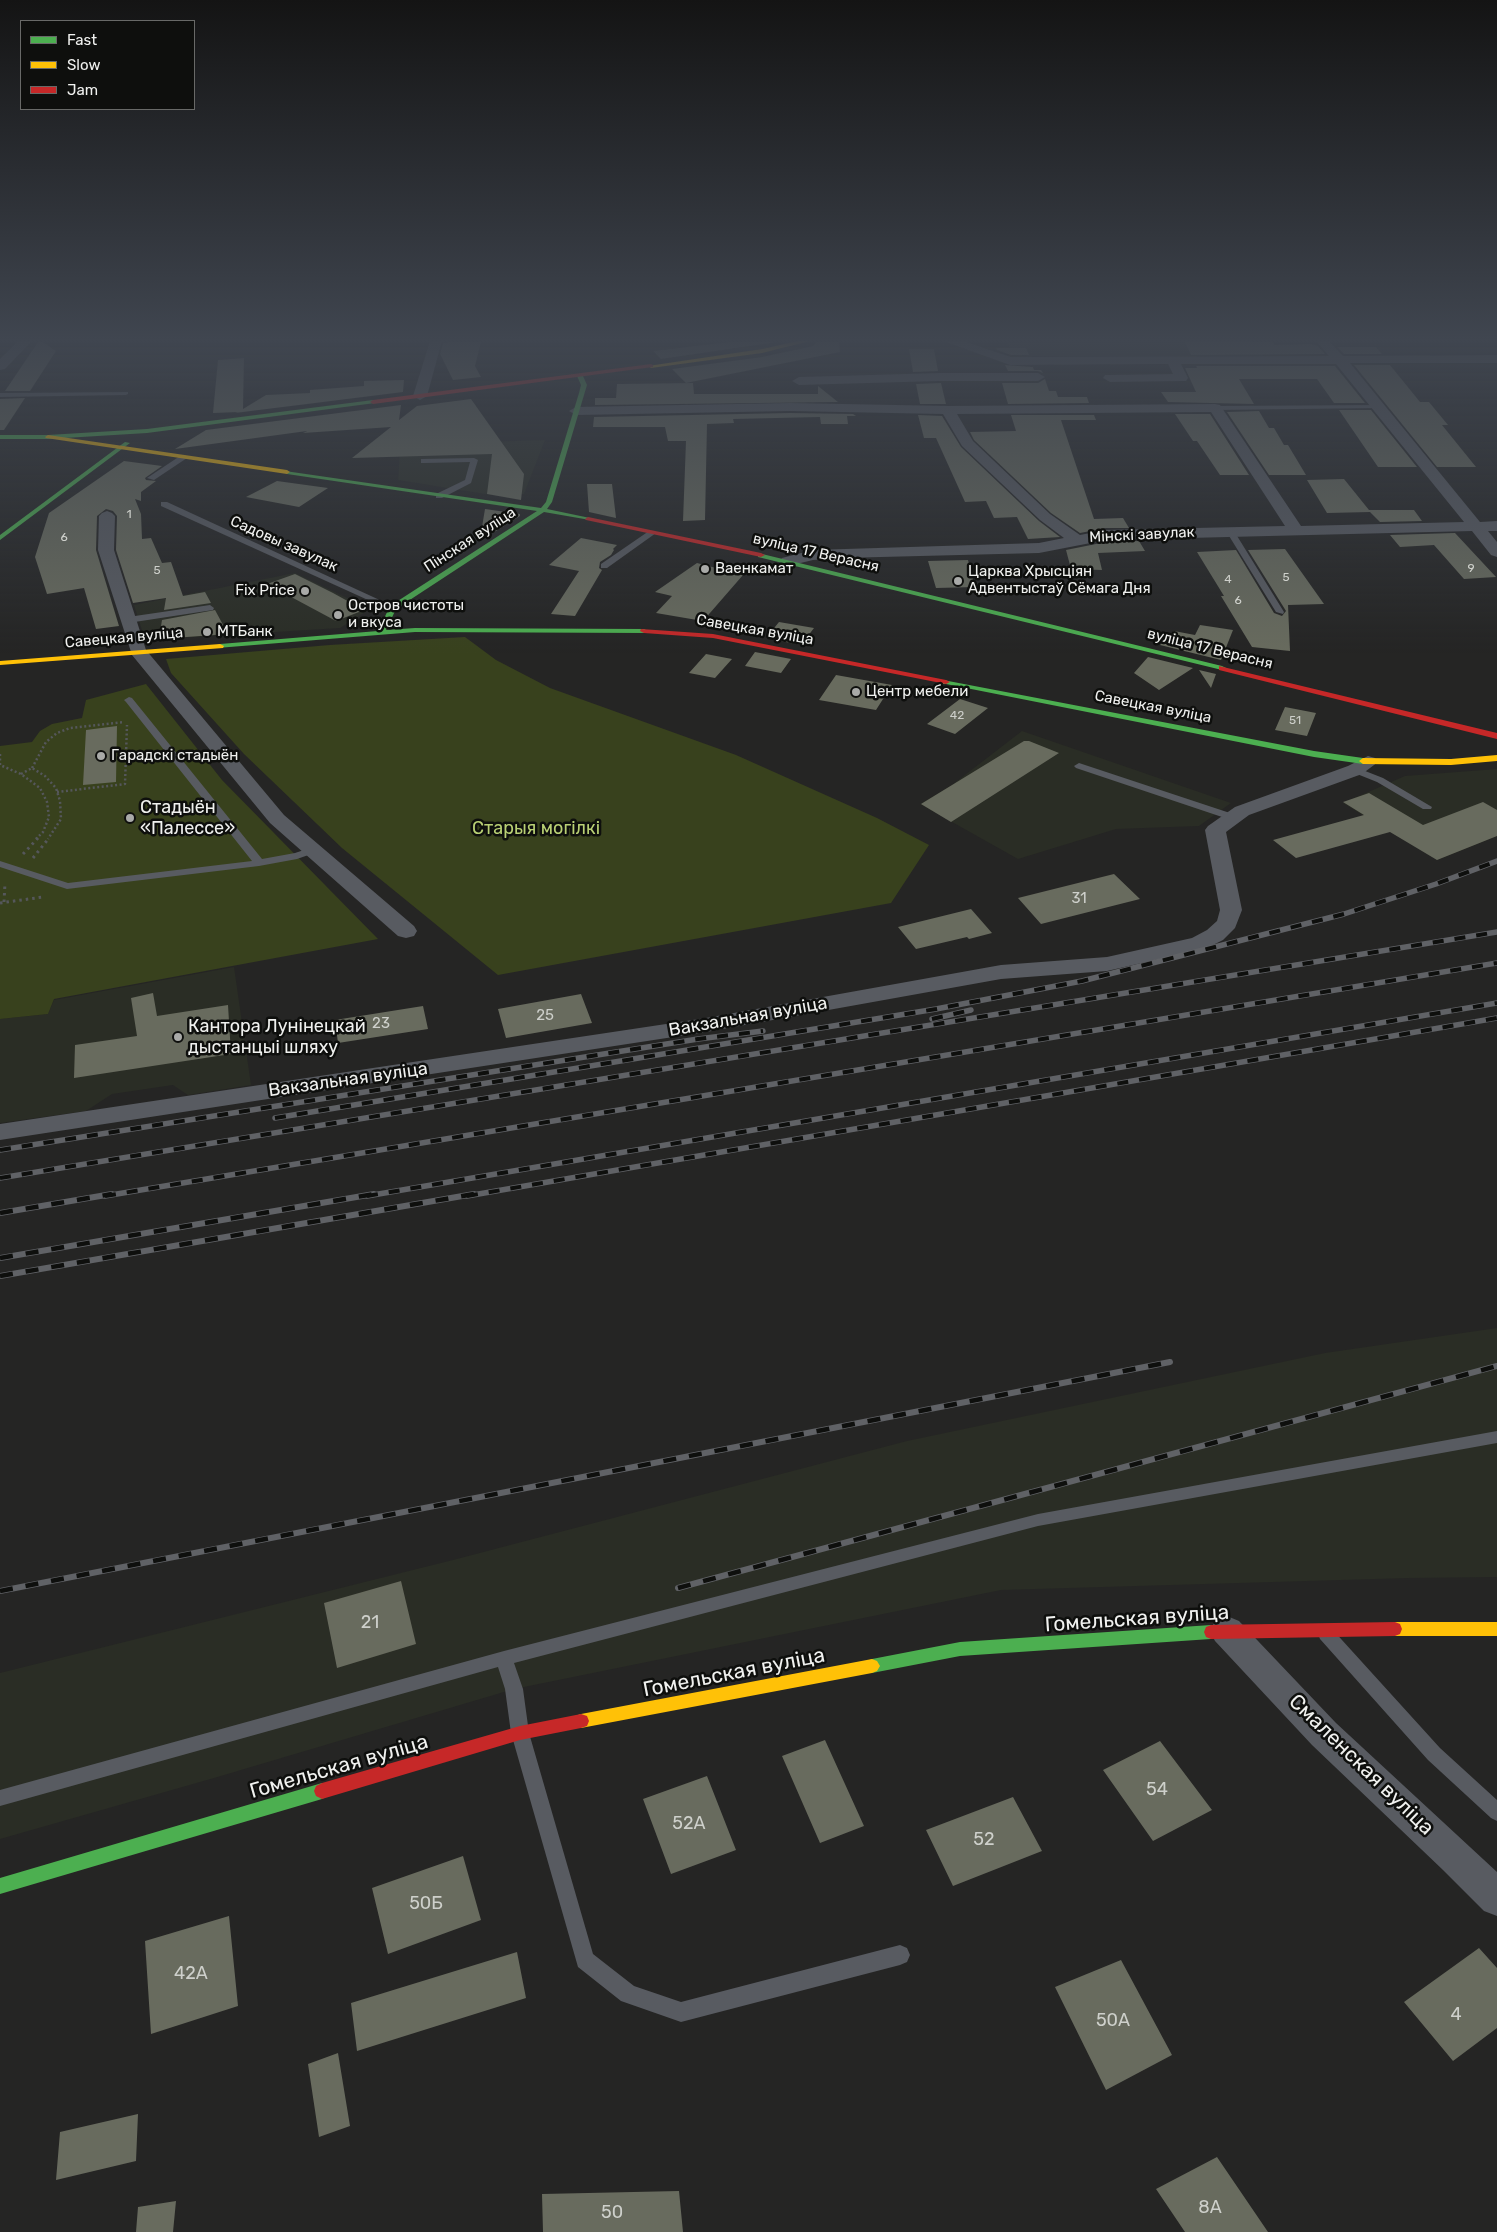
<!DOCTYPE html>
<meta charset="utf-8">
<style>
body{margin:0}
#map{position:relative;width:1497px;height:2232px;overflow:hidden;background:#252524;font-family:Rubik,sans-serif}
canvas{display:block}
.legend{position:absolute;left:20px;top:20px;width:175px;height:90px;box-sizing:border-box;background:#0e0f0d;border:1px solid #686967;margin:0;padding:6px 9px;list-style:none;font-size:15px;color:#f0f1ef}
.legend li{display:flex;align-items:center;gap:10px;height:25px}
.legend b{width:25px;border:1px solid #686967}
</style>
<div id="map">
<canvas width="1497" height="2232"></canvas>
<ul class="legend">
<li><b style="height:6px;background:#4caf50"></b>Fast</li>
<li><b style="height:6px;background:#ffc107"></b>Slow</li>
<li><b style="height:6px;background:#c62828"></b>Jam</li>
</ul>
</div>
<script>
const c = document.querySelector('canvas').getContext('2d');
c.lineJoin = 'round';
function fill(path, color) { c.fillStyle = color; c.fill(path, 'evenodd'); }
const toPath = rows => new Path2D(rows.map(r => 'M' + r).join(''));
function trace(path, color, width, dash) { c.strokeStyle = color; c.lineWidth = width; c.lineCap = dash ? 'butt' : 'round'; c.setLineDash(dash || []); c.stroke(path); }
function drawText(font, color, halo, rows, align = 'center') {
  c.font = font + ' Rubik,sans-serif'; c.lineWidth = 5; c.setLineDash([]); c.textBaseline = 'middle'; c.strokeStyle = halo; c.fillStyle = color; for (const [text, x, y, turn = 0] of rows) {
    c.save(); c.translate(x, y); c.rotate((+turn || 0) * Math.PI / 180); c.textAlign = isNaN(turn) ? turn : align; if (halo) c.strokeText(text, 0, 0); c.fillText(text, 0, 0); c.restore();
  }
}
const built = toPath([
 [1252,341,1264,356,1029,356,1012,355,1008,342],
 [545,440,524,494,485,494,398,480,400,450,456,443],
 [295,573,370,609,340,628,145,640,134,605],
 [1022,731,1231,803,1199,826,1116,829,1018,859,920,804,952,785],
 [1497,769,1497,836,1437,860,1343,803,1405,776],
 [234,967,251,1085,188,1095,173,1085,112,1094,86,1111,0,1123,0,1019,48,1014,54,1000],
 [1497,1328,1497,1577,1409,1578,1001,1590,514,1689,214,1778,0,1839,0,1673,453,1560,907,1441,1325,1353]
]);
const green = toPath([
 [465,637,496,660,550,688,736,755,877,818,929,845,891,903,498,975,342,848,244,754,171,673,166,659,330,645],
 [146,684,222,780,378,939,54,999,48,1014,0,1019,0,746,32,742,40,731,52,724,82,718,86,700]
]);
const building = toPath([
 [38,342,43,342,56,351,30,391,5,391],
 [450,342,481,342,475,366,481,377,453,380,440,354,443,343],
 [730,342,777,342,661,359,653,351],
 [817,342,839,342,840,352,686,383,672,369,762,357,813,346],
 [1185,342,1272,342,1275,345,1311,344,1318,346,1325,354,1191,355],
 [1337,347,1376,347,1382,354,1344,354],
 [996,348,1026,348,1029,355,1011,355,997,350],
 [909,349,934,349,938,371,913,372],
 [244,358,243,409,266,395,310,393,310,390,364,386,364,381,404,380,403,392,235,413,238,412,213,413,218,360],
 [1005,365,1033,367,1034,370,1041,370,1043,373,1038,371,1008,371],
 [1354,365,1390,365,1420,402,1429,402,1448,425,1442,425,1476,467,1437,467],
 [1196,366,1335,366,1365,403,1334,403,1317,379,1239,379,1254,404,1168,402,1161,392,1196,392,1185,368,1197,368],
 [1045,379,1049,391,1056,391,1058,397,1087,397,1089,403,1008,404,1002,383,1038,383],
 [693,383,694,394,818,394,818,386,838,402,595,405,595,398,616,398,617,384],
 [941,383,946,404,920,404,916,384],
 [25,398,4,430,0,430,0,399],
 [471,399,524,474,521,500,487,494,492,454,352,458,391,427,303,433,307,431,175,449,206,430,401,405,399,420,417,406],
 [1339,410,1371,410,1417,467,1378,467],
 [1259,411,1269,428,1274,428,1284,445,1288,445,1306,475,1269,475,1227,412],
 [790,413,853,414,856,416,847,416,848,424,821,424,820,417,733,419,734,423,707,424,705,520,683,521,686,441,668,441,665,427,593,427,594,417],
 [1175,414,1210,414,1249,475,1220,475,1197,441,1193,441],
 [918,415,942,416,961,447,1039,521,1060,537,1028,539,1017,517,994,518,986,501,965,502,936,438,924,438],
 [1011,415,1094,415,1096,420,1061,420,1094,519,1123,518,1129,528,1106,528,1080,533,1051,513,974,440,970,432,1016,431],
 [124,461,162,466,145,478,146,480,156,481,141,492,141,501,135,499,141,514,142,539,151,538,162,563,171,562,183,596,205,592,211,603,164,610,166,598,133,603,116,550,117,516,113,511,106,509,97,516,96,550,119,626,96,629,84,588,47,594,35,557,49,513],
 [1344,479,1369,510,1414,510,1422,521,1380,522,1370,512,1327,513,1307,480],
 [277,481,328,488,299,507,246,497],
 [587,484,612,484,616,518,589,512],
 [485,509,520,514,520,516,491,534,481,533],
 [1455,533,1496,577,1464,579,1434,545,1400,547,1390,535],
 [581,538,617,545,613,549,614,550,611,555,600,562,599,568,602,570,575,616,551,614,579,571,549,565],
 [1139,541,1145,551,1098,553,1102,570,1071,569,1066,550,1106,542],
 [1285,549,1324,604,1288,605,1290,651,1252,647,1221,596,1224,596,1197,552,1236,550,1274,613,1282,616,1286,611,1248,550],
 [968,560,975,587,936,588,928,561],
 [697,563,743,575,703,621,656,613,672,596,655,592],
 [295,574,333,593,364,610,336,621,267,584],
 [215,610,228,634,159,639,162,620],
 [779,622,814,628,801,645,766,638],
 [1200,625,1233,630,1221,660,1160,645,1174,631,1195,635],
 [755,652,791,659,781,673,745,666],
 [706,654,732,659,715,678,689,673],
 [1148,657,1193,668,1159,690,1134,673],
 [1199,670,1216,674,1211,688],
 [836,675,892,685,876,710,819,700],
 [960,699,988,708,955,734,927,724],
 [1285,707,1316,713,1307,736,1275,730],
 [117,726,116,782,83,785,86,730],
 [1024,741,1029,741,1059,753,951,822,921,804],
 [1369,793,1423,825,1483,802,1497,810,1497,836,1437,860,1390,832,1296,858,1273,840,1364,815,1343,802],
 [1114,874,1140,899,1041,924,1018,898],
 [971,909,992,933,969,939,967,937,916,949,898,927],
 [153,993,157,1016,228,1005,231,1054,74,1078,75,1045,137,1036,131,998],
 [581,994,592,1023,506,1038,498,1009],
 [423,1006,428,1029,338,1043,335,1020],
 [401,1581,416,1644,337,1668,324,1603],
 [825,1740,864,1826,820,1843,782,1756],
 [1160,1741,1212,1810,1153,1841,1103,1770],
 [707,1776,736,1850,671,1874,643,1799],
 [1013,1797,1042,1851,953,1886,926,1830],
 [463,1856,481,1920,388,1954,372,1888],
 [229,1916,238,2006,151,2034,145,1941],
 [1479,1948,1497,1968,1497,2028,1453,2061,1404,2002],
 [517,1952,526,1998,357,2051,351,2003],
 [1121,1960,1172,2055,1106,2090,1055,1987],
 [338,2053,350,2126,319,2137,308,2064],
 [138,2114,136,2161,56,2180,60,2132],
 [1217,2157,1268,2232,1185,2232,1156,2189],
 [679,2191,683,2232,543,2232,542,2194],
 [176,2201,173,2232,136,2232,138,2207]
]);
const pathFar1 = toPath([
 [0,754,0,765,21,774,40,788,47,802,49,817,43,832,36,839],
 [32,768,46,742,57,733,70,728,124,722],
 [21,774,32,768,45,776,56,788,60,801,61,819,48,839],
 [57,792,125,784,127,725]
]);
const path = toPath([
 [23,854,38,838],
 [33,858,49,838],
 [4,902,5,883],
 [0,903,43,897]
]);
const lane = toPath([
 [128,392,128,394,126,395,0,397,0,393,128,392],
 [1378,405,1381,407,1380,408,1215,410,1212,408,1215,406,1378,405],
 [180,456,187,458,154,480,147,478,180,456],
 [474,458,478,460,471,483,442,498,436,498,436,494,465,480,470,462,424,463,421,463,421,459,474,458],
 [161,502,167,502,397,608,390,610,161,506,161,502],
 [1227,529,1234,531,1284,612,1283,614,1276,612,1226,531,1227,529],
 [649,531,656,533,607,568,601,568,601,564,649,531],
 [210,605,214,608,213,610,128,623,124,620,128,617,210,605],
 [129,697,132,698,262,859,295,853,313,847,317,848,317,852,297,859,259,866,67,889,0,867,0,861,68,883,252,861,126,702,124,700,129,697],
 [1079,763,1236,815,1237,817,1232,820,1228,819,1076,768,1074,766,1079,763],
 [1355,767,1383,778,1432,807,1431,809,1423,809,1377,782,1352,772,1352,768,1355,767],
 [1497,1431,1497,1443,1038,1526,514,1663,523,1689,529,1733,593,1954,634,1986,681,2002,900,1945,907,1948,910,1955,907,1962,900,1965,681,2022,621,2001,578,1967,511,1733,505,1689,498,1667,0,1806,0,1790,504,1651,1038,1514,1497,1431],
 [1326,1627,1332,1629,1440,1748,1497,1800,1497,1821,1491,1818,1428,1760,1320,1639,1318,1634,1320,1629,1326,1627]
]);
const street = toPath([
 [18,341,32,341,5,369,0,370,0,359,18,341],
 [430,341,442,341,427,396,420,400,413,396,430,341],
 [943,341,963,341,1011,357,1329,356,1316,341,1329,341,1343,356,1497,355,1497,363,1350,363,1480,522,1497,521,1497,531,1488,531,1497,542,1497,557,1491,555,1472,531,1106,540,1039,553,841,558,813,560,788,566,782,564,780,561,782,558,813,550,1039,543,1064,538,1040,520,962,446,943,414,790,411,576,415,569,411,576,407,790,403,948,406,1215,404,1220,405,1301,526,1464,522,1336,364,1181,364,1188,378,1186,381,1110,382,1103,378,1105,375,1173,374,1168,364,1010,365,943,341],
 [1211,412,1285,526,1106,530,1080,535,1050,514,973,441,957,414,1211,412],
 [940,373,1038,373,1045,377,1038,381,940,381,799,385,792,381,799,377,940,373],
 [107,511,112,513,115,516,114,550,146,650,284,815,414,926,417,931,414,936,406,938,398,936,270,823,132,655,98,550,99,516,102,513,107,511],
 [1368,756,1375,758,1378,762,1362,774,1249,815,1226,832,1242,910,1235,928,1223,940,1207,948,1107,971,1001,979,706,1032,0,1140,0,1124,706,1018,1001,965,1107,957,1192,938,1207,930,1217,921,1220,910,1205,830,1208,826,1235,807,1348,766,1368,756],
 [1227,1616,1239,1621,1336,1723,1497,1872,1497,1916,1484,1911,1443,1870,1312,1745,1215,1641,1210,1631,1215,1621,1227,1616]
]);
const fast = toPath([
 [580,374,583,376,587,385,552,502,547,509,590,518,590,520,544,512,396,609,386,630,415,628,644,629,648,631,647,633,415,632,217,648,216,646,220,644,378,631,390,606,537,511,287,474,284,472,285,471,541,508,546,502,579,393,581,385,577,376,580,374],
 [373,400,376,402,375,403,147,433,48,439,0,439,0,435,48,435,147,429,373,400],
 [125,442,130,443,0,540,0,535,125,442],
 [758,553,1222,666,1226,668,1222,670,758,557,758,553],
 [943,680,1314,751,1363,758,1367,761,1363,764,1314,757,946,684,943,684,943,680],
 [1211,1625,1216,1627,1218,1632,1216,1637,1211,1639,960,1656,872,1673,867,1671,864,1666,867,1661,872,1659,960,1642,1211,1625],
 [322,1783,328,1786,330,1791,328,1796,322,1799,0,1894,0,1878,322,1783]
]);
const slow = toPath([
 [798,341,810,341,762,353,651,368,648,366,762,349,798,341],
 [48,435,287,470,290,472,287,474,46,438,45,437,48,435],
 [220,644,224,646,223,648,0,665,0,661,220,644],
 [1497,755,1497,761,1451,765,1363,764,1359,761,1363,758,1451,759,1497,755],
 [1395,1622,1497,1622,1497,1636,1395,1636,1390,1634,1388,1629,1390,1624,1395,1622],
 [872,1659,877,1661,880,1666,877,1671,872,1673,581,1728,575,1726,573,1721,575,1716,581,1714,872,1659]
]);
const jam = toPath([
 [651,364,653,365,653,367,373,404,370,402,373,400,651,364],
 [588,517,761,553,765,555,761,557,586,520,585,519,588,517],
 [641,629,713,634,946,680,950,682,946,684,713,638,644,633,640,631,641,629],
 [1219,666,1497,733,1497,739,1219,670,1219,666],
 [1395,1622,1400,1624,1402,1629,1400,1634,1395,1636,1211,1639,1206,1637,1204,1632,1206,1627,1211,1625,1395,1622],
 [581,1714,587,1716,589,1721,587,1726,581,1728,520,1740,322,1799,316,1796,314,1791,316,1786,322,1783,520,1726,581,1714]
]);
const railFar1 = toPath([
 [932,1019,971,1010],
 [275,1118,936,1009,1082,981,1344,914,1436,884,1497,861],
 [0,1150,698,1039,763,1031],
 [0,1178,1497,932],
 [105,1196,1497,963],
 [367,1196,1497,1003],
 [467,1196,1497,1018]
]);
const rail = toPath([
 [0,1213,112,1194],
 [0,1258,374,1194],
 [0,1276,474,1194],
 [678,1588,1497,1366],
 [0,1591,1170,1362]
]);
const markers = [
 [705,569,5,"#a9aaa8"],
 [958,581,5,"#a9aaa8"],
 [305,591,5,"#a9aaa8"],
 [338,615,5,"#a9aaa8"],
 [207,632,5,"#a9aaa8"],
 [856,692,5,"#a9aaa8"],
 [101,756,5,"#a9aaa8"],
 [130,818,5,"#a9aaa8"],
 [178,1037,5,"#a9aaa8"]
];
const farNumbernames = [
 ["1",129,515],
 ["6",64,538],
 ["9",1471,569],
 ["5",157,571],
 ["5",1286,578],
 ["4",1228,580],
 ["6",1238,601],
 ["42",957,716],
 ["51",1295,721]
];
const farStreetnames = [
 ["Мінскі завулак",1142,535,-3],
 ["Пінская вуліца",470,540,-33],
 ["Садовы завулак",284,544,24],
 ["вуліца 17 Верасня",816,553,13],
 ["Савецкая вуліца",755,630,10],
 ["Савецкая вуліца",124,638,-5],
 ["вуліца 17 Верасня",1210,649,14],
 ["Савецкая вуліца",1153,707,11]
];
const farPoinames = [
 ["Ваенкамат",715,569],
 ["Царква Хрысціян",968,572],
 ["Адвентыстаў Сёмага Дня",968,589],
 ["Fix Price",295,591,"right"],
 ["Остров чистоты",348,606],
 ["и вкуса",348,623],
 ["МТБанк",217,632],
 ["Центр мебели",866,692],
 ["Гарадскі стадыён",111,756]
];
const numberNames = [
 ["31",1079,899],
 ["25",545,1016],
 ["23",381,1024]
];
const poiNames = [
 ["Стадыён",140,808],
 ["«Палессе»",140,829],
 ["Кантора Лунінецкай",188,1027],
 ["дыстанцыі шляху",188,1048]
];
const parkNames = [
 ["Старыя могілкі",536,829]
];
const streetNames = [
 ["Вакзальная вуліца",748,1017,-10],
 ["Вакзальная вуліца",348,1080,-8]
];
const nearNumbernames = [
 ["21",370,1623],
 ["54",1157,1790],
 ["52А",689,1824],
 ["52",984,1840],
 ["50Б",426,1904],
 ["42А",191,1974],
 ["4",1456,2015],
 ["50А",1113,2021],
 ["8А",1210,2208],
 ["50",612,2213]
];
const nearStreetnames = [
 ["Гомельская вуліца",1137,1619,-4],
 ["Гомельская вуліца",734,1673,-11],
 ["Смаленская вуліца",1361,1765,44],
 ["Гомельская вуліца",339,1767,-16]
];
fill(built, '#2a2d25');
fill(green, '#38411d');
fill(building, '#686b5e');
trace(pathFar1, '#55575b', 2.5, [2, 2.5]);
trace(path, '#55575b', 3, [2.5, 4]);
fill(lane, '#585b61');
fill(street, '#585b61');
fill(fast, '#4caf50');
fill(slow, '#ffc107');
fill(jam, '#c62828');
trace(railFar1, '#606266', 5.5);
trace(rail, '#606266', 6);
trace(railFar1, '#0e0f0d', 4, [11]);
trace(rail, '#0e0f0d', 4.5, [13]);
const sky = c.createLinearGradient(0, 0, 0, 654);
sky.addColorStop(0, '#141414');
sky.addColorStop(0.52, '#404650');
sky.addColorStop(1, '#40465000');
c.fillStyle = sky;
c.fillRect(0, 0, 1497, 654);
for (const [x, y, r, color] of markers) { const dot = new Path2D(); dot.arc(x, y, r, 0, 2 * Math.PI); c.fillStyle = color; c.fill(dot); trace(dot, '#0e0f0d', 2); }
drawText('12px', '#ced0cb', null, farNumbernames);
drawText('15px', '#f0f1ef', '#0e0f0d', farStreetnames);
drawText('15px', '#f0f1ef', '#0e0f0d', farPoinames, 'left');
drawText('15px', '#ced0cb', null, numberNames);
drawText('18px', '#f0f1ef', '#0e0f0d', poiNames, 'left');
drawText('18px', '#b9d074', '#0e0f0d', parkNames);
drawText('18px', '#f0f1ef', '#0e0f0d', streetNames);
drawText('18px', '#ced0cb', null, nearNumbernames);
drawText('21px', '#f0f1ef', '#0e0f0d', nearStreetnames);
</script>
